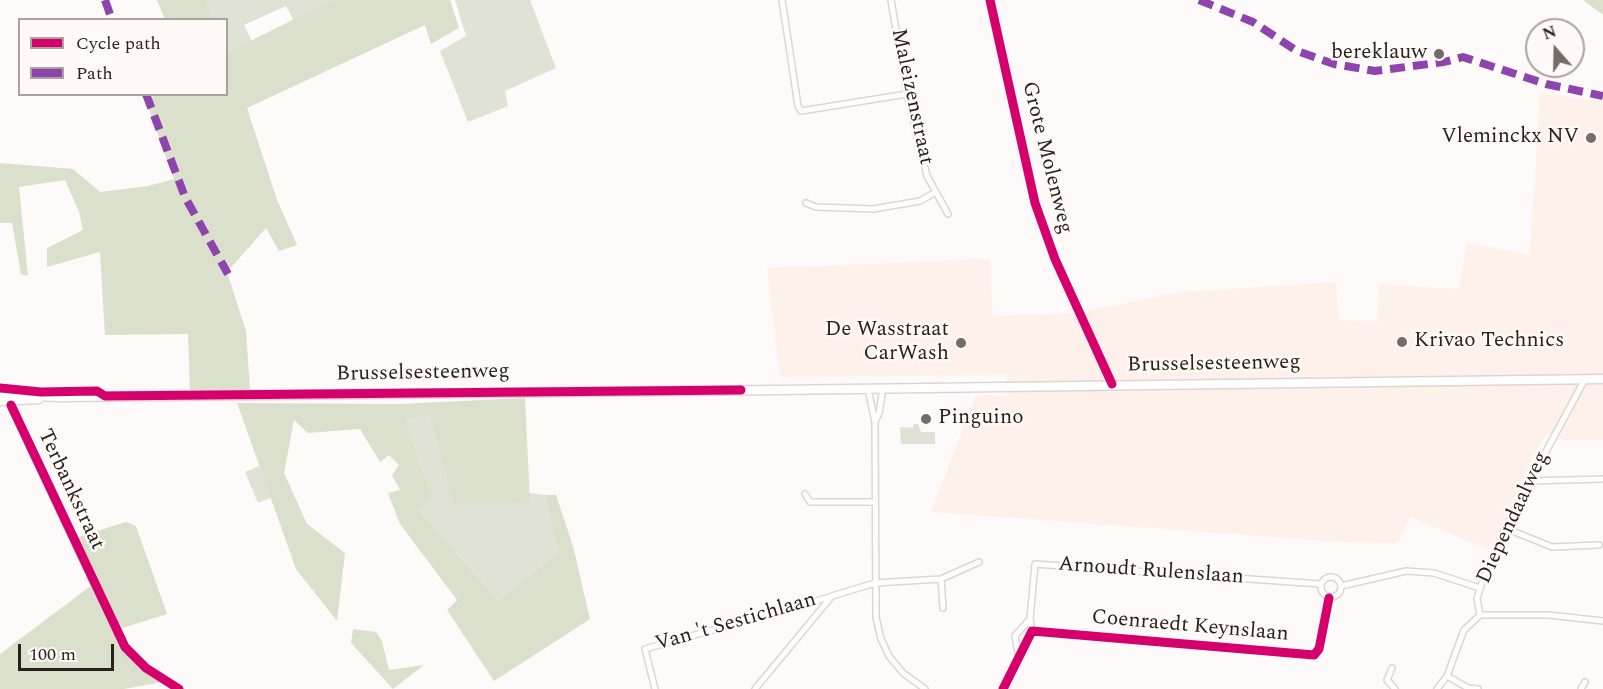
<!DOCTYPE html>
<style>
body{margin:0}
#map{position:relative;width:1603px;height:689px;overflow:hidden;background:#fdfaf9;font-family:Spectral,serif}
canvas{display:block}
.legend{position:absolute;left:18px;top:18px;width:210px;height:78px;box-sizing:border-box;background:#fff9f7;border:2px solid #aaa29f;margin:0;padding:8px 10px;list-style:none;font-size:18px;color:#2a201c}
.legend li{display:flex;align-items:center;gap:12px;height:30px}
.legend b{width:30px;border:2px solid #aaa29f}
.north{position:absolute;left:1525px;top:18px;width:60px;height:60px;box-sizing:border-box;background:#fff9f7;border:2px solid #aaa29f;border-radius:50%;rotate:340deg;font-size:16px;font-weight:700;line-height:24px;text-align:center;color:#2a201c}
.north::after{content:'';display:block;margin:auto;width:21px;height:27px;background:#746c69;clip-path:polygon(50% 0,100% 100%,50% 72%,0 100%)}
.scale{position:absolute;left:18px;top:644px;width:96px;height:27px;box-sizing:border-box;border:3px solid #2a201c;border-top:0;padding-left:8px;font-size:18px;line-height:21px;white-space:nowrap;color:#2a201c;-webkit-text-stroke:4px #fff9f7;paint-order:stroke}
</style>
<div id="map">
<canvas width="1603" height="689"></canvas>
<ul class="legend">
<li><b style="height:8px;background:#d6006c"></b>Cycle path</li>
<li><b style="height:8px;background:#8e44ad"></b>Path</li>
</ul>
<div class="north">N</div>
<div class="scale">100 m</div>
</div>
<script>
const c = document.querySelector('canvas').getContext('2d');
c.lineJoin = 'round';
function fill(path, color) { c.fillStyle = color; c.fill(path, 'evenodd'); }
const toPath = rows => new Path2D(rows.map(r => 'M' + r).join(''));
function trace(path, color, width, dash) { c.strokeStyle = color; c.lineWidth = width; c.lineCap = dash ? 'butt' : 'round'; c.setLineDash(dash || []); c.stroke(path); }
function drawText(font, color, halo, rows, align = 'center') {
  c.font = font + ' Spectral,serif'; c.lineWidth = 5; c.setLineDash([]); c.textBaseline = 'middle'; c.strokeStyle = halo; c.fillStyle = color; for (const [text, x, y, turn = 0] of rows) {
    c.save(); c.translate(x, y); c.rotate((+turn || 0) * Math.PI / 180); c.textAlign = isNaN(turn) ? turn : align; if (halo) c.strokeText(text, 0, 0); c.fillText(text, 0, 0); c.restore();
  }
}
const built = toPath([
 [1540,92,1603,102,1603,440,1556,440,1547,433,1534,455,1490,550,1410,517,1398,543,1343,542,931,512,976,395,1007,396,1007,375,780,377,777,390,780,377,767,268,990,259,993,316,1075,313,1182,292,1336,282,1339,320,1378,321,1379,284,1459,289,1467,243,1530,255]
]);
const green = toPath([
 [205,0,333,0,294,21,286,6,244,25,252,41,230,51,227,44,226,20,215,19],
 [455,0,530,0,556,68,505,91,508,106,468,122,440,51,466,36],
 [431,416,529,493,545,495,558,553,498,600,418,509,404,420],
 [913,424,918,424,921,432,935,432,935,444,901,444,900,427,913,428],
 [259,466,272,497,258,503,245,472]
]);
const forest = toPath([
 [157,0,205,0,215,19,165,19],
 [333,0,450,0,459,28,431,44,425,25,247,108,277,200,297,245,279,251,266,228,227,272,246,331,250,390,190,393,188,334,105,335,100,252,47,267,47,248,83,230,79,212,65,180,19,187,28,276,21,274,12,223,0,223,0,163,73,169,100,192,148,186,174,179,145,99,158,95,226,94,227,44,230,51],
 [1583,0,1603,0,1603,15],
 [525,398,530,503,454,505,431,416,404,420,431,496,418,509,498,600,558,553,545,495,556,495,573,546,590,619,494,681,447,610,457,600,400,524,388,493,400,490,392,475,399,465,389,455,380,462,360,429,308,433,294,420,284,473,307,524,345,553,337,621,296,569,237,403,398,404],
 [126,522,136,526,167,614,119,629,137,658,155,672,153,676,163,682,124,689,0,689,0,654,96,582,77,540,78,537],
 [353,629,376,632,382,641,389,670,424,665,393,689,351,643]
]);
const street = toPath([
 [782,0,798,106,801,111,907,94],
 [891,0,907,94,927,176,948,214],
 [990,0,1035,203,1055,259,1112,384],
 [806,203,816,207,873,209,920,201,934,193],
 [868,389,875,422,876,617,881,639,889,656,903,673,925,689],
 [10,398,11,407,102,601],
 [875,422,879,413,883,388],
 [1529,481,1603,479],
 [805,494,810,502,874,502],
 [1505,528,1552,547,1599,545],
 '1321 587a10 10 0 1 1 20 0a10 10 0 1 1-20 0Z',
 [941,579,979,562],
 [1341,586,1406,571,1434,573,1480,588],
 [1480,615,1477,599,1480,588,1505,528,1585,379],
 [1480,615,1549,615,1603,621],
 [1032,631,1030,619,1035,564,1321,584],
 [1019,658,1015,636,1030,619],
 [1392,668,1387,680,1395,689],
 [1447,676,1468,688,1478,689],
 [655,689,645,649,830,597],
 [755,689,832,596,875,583,941,579,943,608],
 [1003,689,1032,631,1314,655,1319,649,1329,598],
 [1437,689,1447,676,1464,630,1480,615],
 [1581,689,1585,682]
]);
const primary = toPath([
 [0,395,60,397,777,390,1603,379],
 [0,401,39,399]
]);
const quiet = toPath([
 [105,0,112,20],
 [1199,0,1253,22,1297,51,1334,64,1375,71,1444,62,1463,57,1546,84,1603,96],
 [146,94,185,197,228,274]
]);
const cycleway = toPath([
 [990,0,1035,203,1055,259,1112,384],
 [0,388,41,392,97,391,105,396,741,390],
 [11,405,125,647,146,668,179,689],
 [1003,689,1032,631,1314,655,1319,649,1329,598]
]);
const markers = [
 [1439,54,6,"#746c69"],
 [1591,138,6,"#746c69"],
 [1402,342,6,"#746c69"],
 [961,343,6,"#746c69"],
 [926,419,6,"#746c69"]
];
const poiNames = [
 ["bereklauw",1427,54],
 ["Vleminckx NV",1579,138],
 ["De Wasstraat",949,331],
 ["CarWash",949,355],
 ["Krivao Technics",1414,342,"left"],
 ["Pinguino",938,419,"left"]
];
const streetNames = [
 ["Maleizenstraat",911,97,78],
 ["Grote Molenweg",1046,158,76],
 ["Brusselsesteenweg",1214,365,-1],
 ["Brusselsesteenweg",423,374,-1],
 ["Terbankstraat",70,490,65],
 ["Diependaalweg",1514,518,-65],
 ["Arnoudt Rulenslaan",1151,572,4],
 ["Van 't Sestichlaan",736,623,-16],
 ["Coenraedt Keynslaan",1190,627,5]
];
fill(built, '#fef1eb');
fill(green, '#e0e2d5');
fill(forest, '#dbe0cc');
trace(street, '#ded6d4', 8);
trace(primary, '#ded6d4', 11);
trace(street, '#fffefe', 5);
trace(primary, '#fffefe', 8);
trace(quiet, '#8e44ad', 8, [15, 8]);
trace(cycleway, '#d6006c', 9);
for (const [x, y, r, color] of markers) { const dot = new Path2D(); dot.arc(x, y, r, 0, 2 * Math.PI); c.fillStyle = color; c.fill(dot); trace(dot, '#fff9f7', 2); }
drawText('21px', '#2a201c', '#fff9f7', poiNames, 'right');
drawText('21px', '#2a201c', '#fff9f7', streetNames);
</script>
